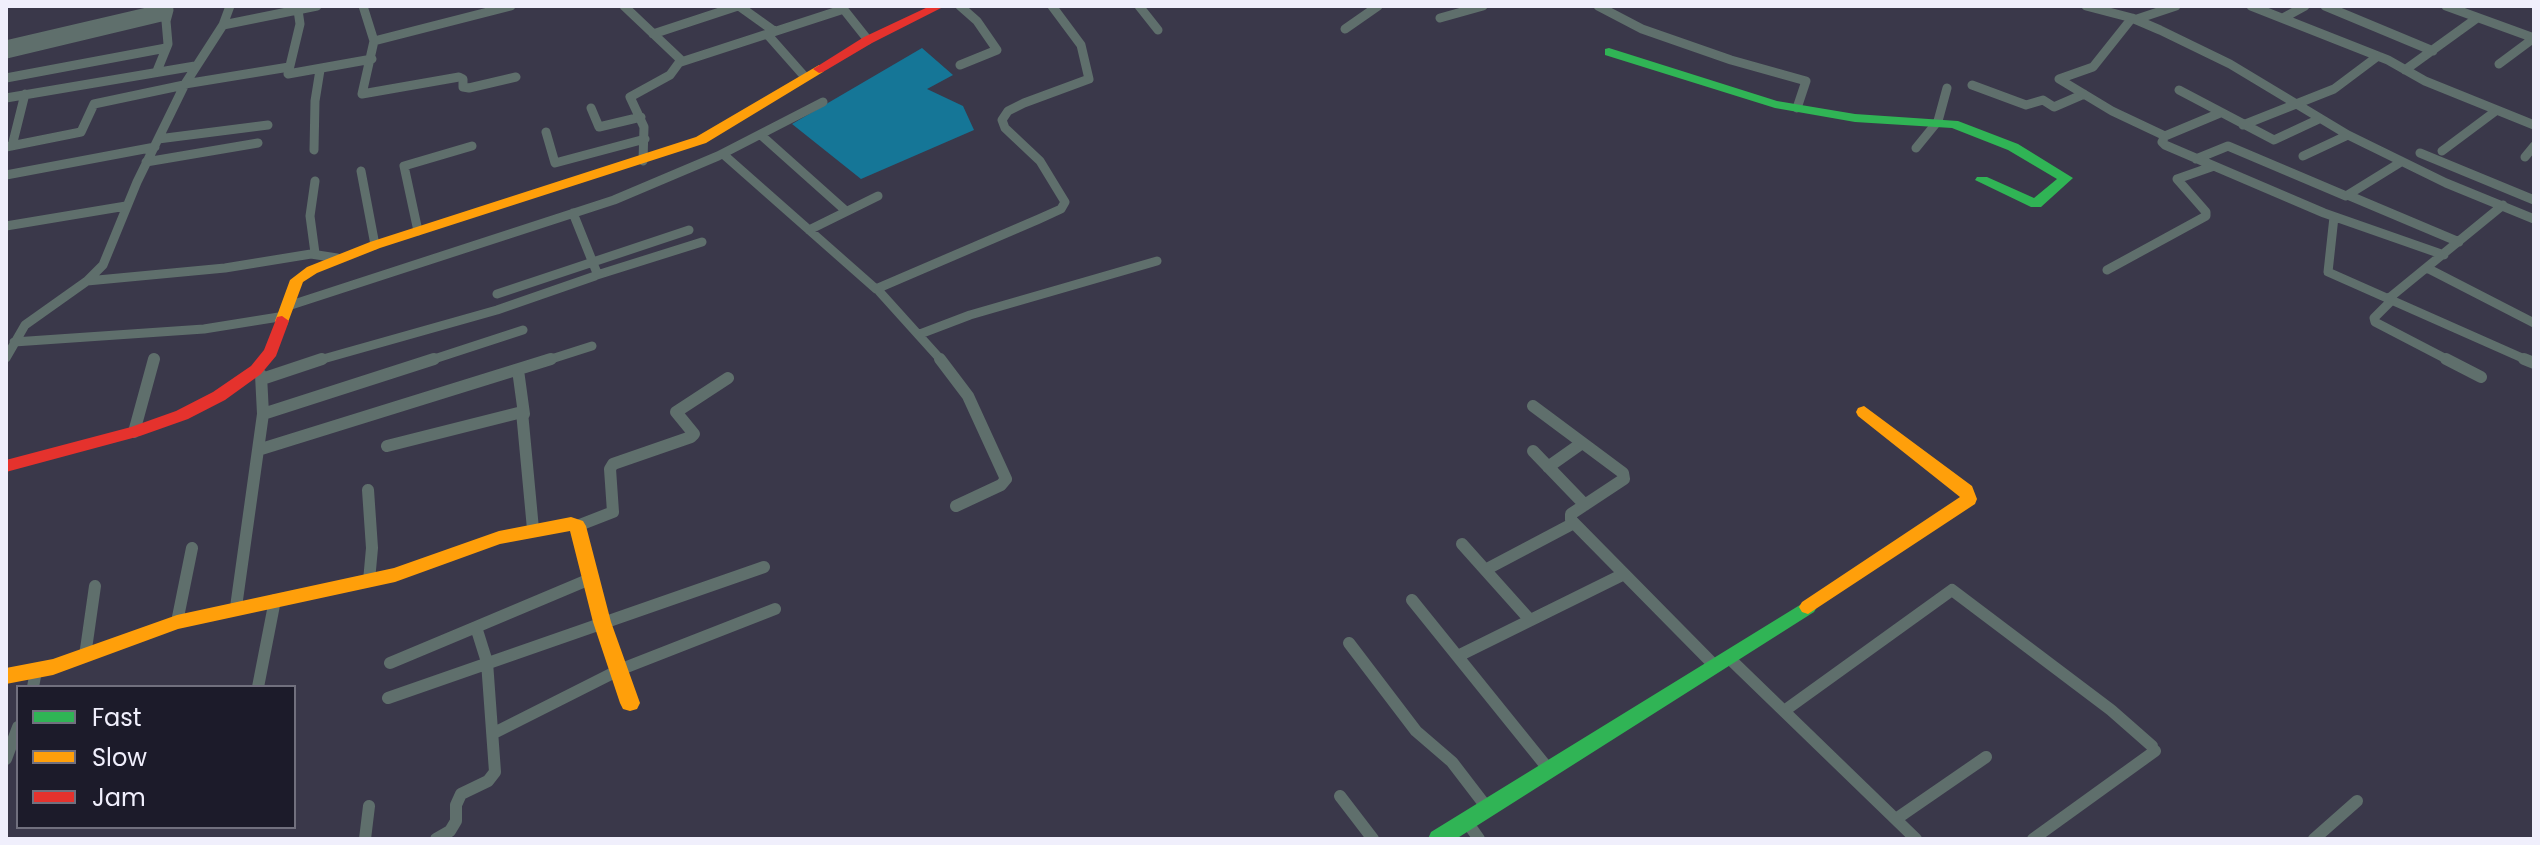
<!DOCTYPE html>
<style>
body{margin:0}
#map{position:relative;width:2540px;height:845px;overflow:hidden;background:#3a384a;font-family:Poppins,sans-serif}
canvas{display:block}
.frame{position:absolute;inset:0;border:8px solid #f0effc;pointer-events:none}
.legend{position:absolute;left:16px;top:685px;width:280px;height:144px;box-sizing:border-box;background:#1c1b2a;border:2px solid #71707e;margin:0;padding:10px 14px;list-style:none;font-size:24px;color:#f0effc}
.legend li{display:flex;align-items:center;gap:16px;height:40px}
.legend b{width:40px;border:2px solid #71707e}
</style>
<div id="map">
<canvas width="2540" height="845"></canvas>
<div class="frame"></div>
<ul class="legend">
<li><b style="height:10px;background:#30b455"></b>Fast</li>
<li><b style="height:10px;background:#ff9f0a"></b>Slow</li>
<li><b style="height:10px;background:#e5322d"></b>Jam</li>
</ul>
</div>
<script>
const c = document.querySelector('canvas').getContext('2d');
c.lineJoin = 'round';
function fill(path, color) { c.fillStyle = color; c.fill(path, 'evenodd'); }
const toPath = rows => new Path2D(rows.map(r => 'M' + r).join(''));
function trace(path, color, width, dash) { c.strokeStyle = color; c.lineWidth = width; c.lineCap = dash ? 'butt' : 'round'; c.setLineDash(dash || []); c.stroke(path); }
const water = toPath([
 [922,48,953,75,927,89,963,106,974,130,861,179,792,124]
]);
const streetFar1 = toPath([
 [363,6,374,41,362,94,459,77,463,79,463,87,469,88,516,77],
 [624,6,681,60,670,75,630,97,644,127,643,161],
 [739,6,774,31],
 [841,6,868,40],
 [960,6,977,21,997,50,960,65],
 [1139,6,1158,30],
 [1598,6,1642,29,1731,60,1806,81,1797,108],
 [2086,6,2132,18,2160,30,2230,64,2348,135,2446,183,2534,219],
 [2251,6,2388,60,2425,81,2534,125],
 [2325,6,2433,51],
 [2446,6,2534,38],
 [298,10,300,24,288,74,372,59],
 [1440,18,1483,6],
 [2132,18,2093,67,2059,79,2112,111,2165,136,2162,142,2165,145,2324,213,2444,255],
 [2283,18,2305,6],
 [2137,19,2176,6],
 [223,25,317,6],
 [1345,29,1378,6],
 [653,34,738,6],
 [767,34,805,77],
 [374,41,511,6],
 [6,45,169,7],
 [6,54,165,16],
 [681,62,844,9],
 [2499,64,2534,38],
 [2405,70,2477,18],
 [157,71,168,44,166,21,169,10],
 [6,78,166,48],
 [185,84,289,67],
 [1972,85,2026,105,2043,100,2054,107,2084,94],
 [2179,90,2274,140,2319,119],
 [6,98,195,66],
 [591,108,599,127,641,117],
 [2243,125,2334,89,2378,56],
 [546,132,555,163,645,139],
 [762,136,846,211],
 [2165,136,2220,113],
 [158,139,268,125],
 [12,146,25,94],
 [6,147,81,132,94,104,184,85],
 [1916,148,1938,121,1947,88],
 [314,150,315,101,320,70],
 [2442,151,2497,110],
 [2420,153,2534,200],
 [723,154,876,289,1039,219,1061,209,1065,202,1040,161,1005,128,1002,120,1008,111,1024,103,1089,79,1081,45,1052,6],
 [2303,156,2348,135],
 [2525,157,2534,146],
 [2196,159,2228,146,2346,196,2401,162],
 [146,162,258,143],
 [361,171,375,245],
 [6,175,155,147],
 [315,181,310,216,315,253],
 [2350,196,2459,242],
 [2334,217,2328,272,2529,361],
 [6,226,126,206],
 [809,230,878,196],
 [418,231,404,166,472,146],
 [2427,268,2534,323],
 [2107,270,2206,216,2206,212,2177,179,2214,166],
 [597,275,702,242],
 [87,281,225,268,311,254,337,258],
 [878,290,942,361],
 [497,294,689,230],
 [2388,299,2503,205],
 [2391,301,2374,318,2375,322,2450,361],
 [288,306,614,200,718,156,823,102],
 [920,334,970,315,1157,261],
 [14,342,204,329,285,316],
 [6,358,25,325,87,281,103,265,137,182,185,84,223,25,230,6],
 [316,361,497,310,595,276,597,273,573,213],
 [428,361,523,330],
 [545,361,592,346]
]);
const street = toPath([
 [940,359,968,396,1006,479,1001,485,956,506],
 [2446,359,2481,377],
 [2524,359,2534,363],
 [518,370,524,414],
 [262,379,322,359],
 [1533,406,1623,473,1624,479,1571,514,1571,520,1714,665],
 [263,414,434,359],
 [134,432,154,359],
 [387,446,522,412,533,529],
 [258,450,551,359],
 [1533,451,1585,505],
 [1548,467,1582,443],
 [368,490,372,548,369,581],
 [577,526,613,512,610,469,613,464,691,437,694,434,676,412,728,378],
 [1462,544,1530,620],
 [1485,570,1574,523],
 [1412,600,1550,771],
 [236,607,263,414,261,375],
 [177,622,192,548],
 [1349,643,1416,731,1452,762,1488,809],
 [85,656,95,586],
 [1458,656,1624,574],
 [1728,657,1916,839],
 [390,663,476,627],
 [33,687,36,671],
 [258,687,275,600],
 [388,698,764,567],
 [1784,711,1952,590,2111,710,2152,746],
 [494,733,619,670,775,609],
 [6,759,18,727],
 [1340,796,1373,839],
 [1896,819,1986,757],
 [1467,822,1479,839],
 [365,839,369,806],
 [436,839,450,831,456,821,456,805,461,794,488,781,495,772,487,662,476,627,590,579],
 [2033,839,2155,751],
 [2314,839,2357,801]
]);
const fast = toPath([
 [1609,48,1777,101,1855,114,1958,121,2018,144,2073,178,2041,207,2031,207,1975,180,1977,177,1987,177,2034,198,2057,179,2008,150,1952,128,1855,122,1775,108,1605,55,1605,49,1609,48],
 [1808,600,1814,602,1817,607,1814,612,1456,839,1428,839,1431,832,1808,600]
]);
const slow = toPath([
 [819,65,825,69,823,72,706,143,380,248,317,273,303,282,287,325,282,326,275,321,290,280,307,267,370,242,696,137,819,65],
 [1864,406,1972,486,1977,499,1975,504,1808,614,1802,612,1799,607,1802,602,1960,497,1858,416,1856,412,1858,408,1864,406],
 [571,517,583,521,586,526,611,622,640,703,637,709,630,711,623,709,620,703,593,622,570,531,500,544,395,582,178,629,53,675,6,684,6,668,53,659,177,615,394,568,499,531,571,517]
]);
const jam = toPath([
 [930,6,945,6,872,43,823,72,819,73,813,69,864,37,930,6],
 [282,316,289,321,276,356,261,374,225,400,188,419,140,436,6,472,6,460,131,427,176,411,213,392,251,366,264,350,277,317,282,316]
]);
fill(water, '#157697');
trace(streetFar1, '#5f6f6c', 9);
trace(street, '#5f6f6c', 12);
fill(fast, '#30b455');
fill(slow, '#ff9f0a');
fill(jam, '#e5322d');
</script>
